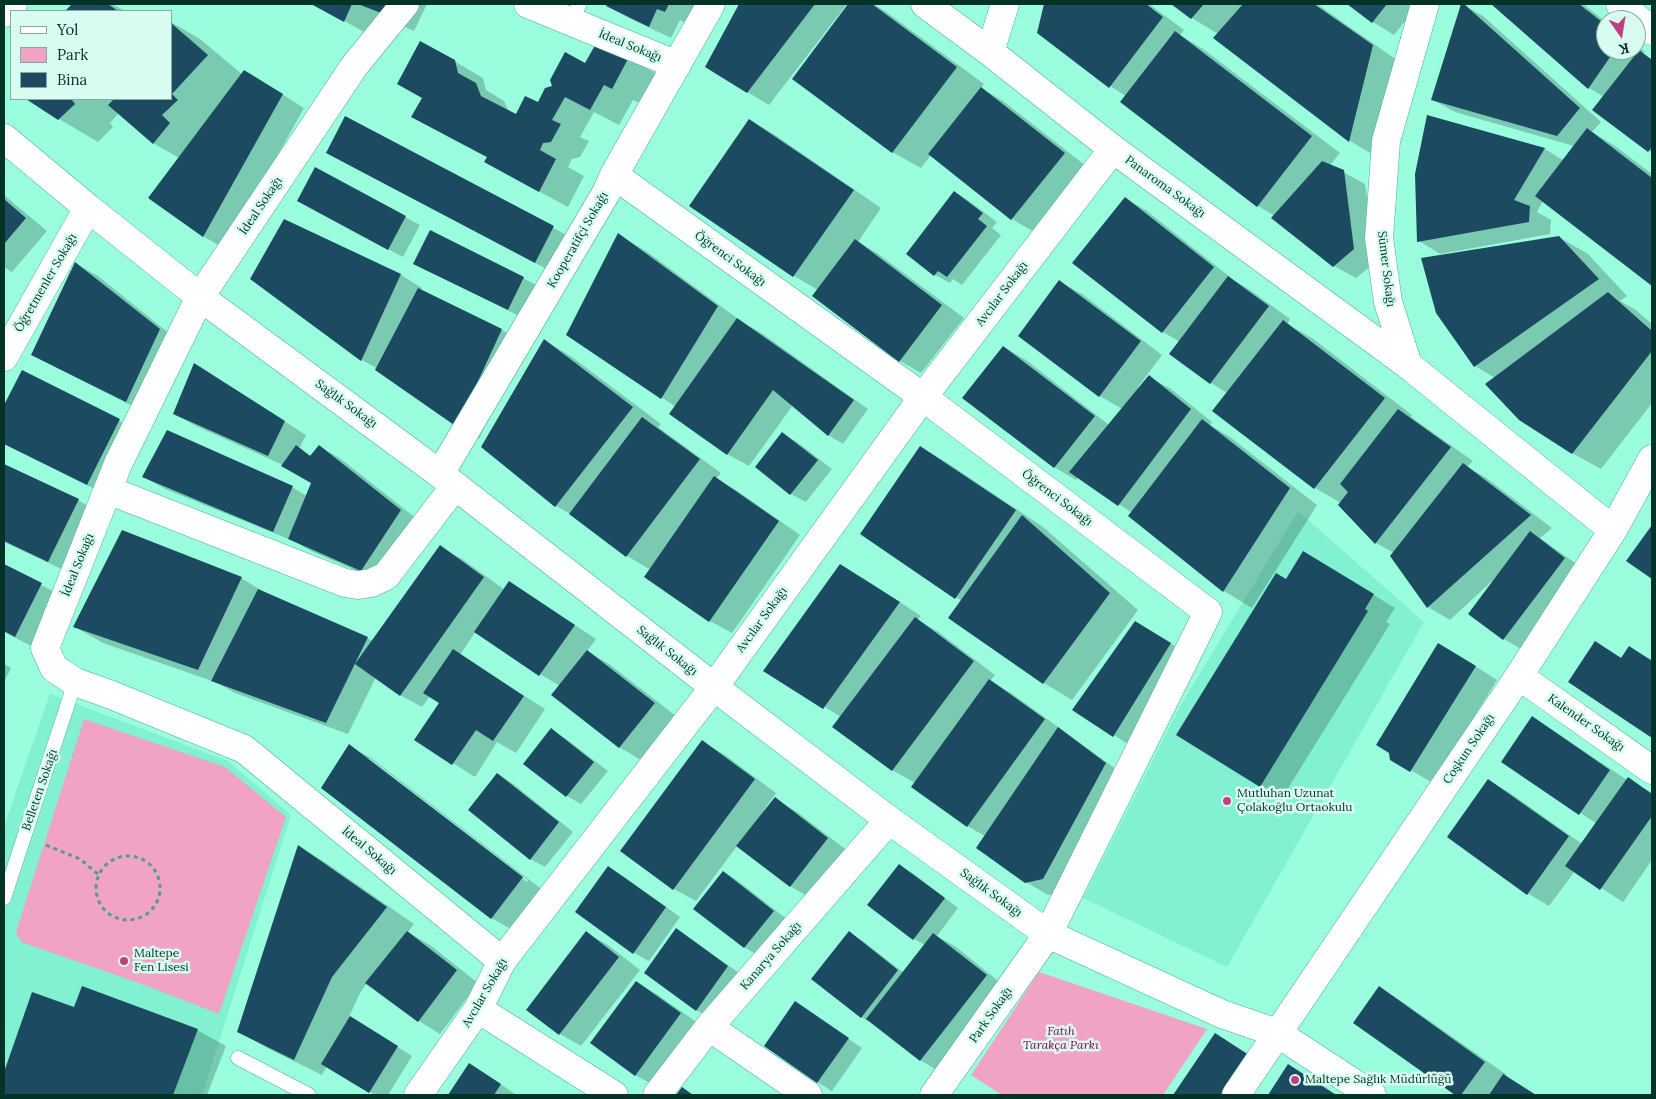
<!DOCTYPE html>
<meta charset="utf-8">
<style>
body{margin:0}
#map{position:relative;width:1656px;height:1099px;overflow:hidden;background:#99fdde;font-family:Lora,serif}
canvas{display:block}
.frame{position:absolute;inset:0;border:5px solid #033227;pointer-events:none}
.legend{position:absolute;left:10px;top:10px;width:162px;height:90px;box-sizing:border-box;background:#d8fdf0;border:1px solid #83aca0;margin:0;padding:6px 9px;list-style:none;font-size:15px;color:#033227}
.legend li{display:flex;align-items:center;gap:10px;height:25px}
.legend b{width:25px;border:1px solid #83aca0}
.north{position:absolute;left:1596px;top:10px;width:50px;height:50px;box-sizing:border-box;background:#d8fdf0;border:1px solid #83aca0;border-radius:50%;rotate:167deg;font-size:14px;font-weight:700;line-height:20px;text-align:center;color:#033227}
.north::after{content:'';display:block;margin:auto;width:18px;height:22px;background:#c23e83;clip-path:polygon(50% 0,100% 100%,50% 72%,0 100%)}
</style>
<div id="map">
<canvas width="1656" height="1099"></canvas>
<div class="frame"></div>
<ul class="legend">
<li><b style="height:6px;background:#fff"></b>Yol</li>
<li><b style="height:14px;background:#f0a3c4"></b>Park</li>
<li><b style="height:14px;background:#1c4b61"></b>Bina</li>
</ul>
<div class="north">K</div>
</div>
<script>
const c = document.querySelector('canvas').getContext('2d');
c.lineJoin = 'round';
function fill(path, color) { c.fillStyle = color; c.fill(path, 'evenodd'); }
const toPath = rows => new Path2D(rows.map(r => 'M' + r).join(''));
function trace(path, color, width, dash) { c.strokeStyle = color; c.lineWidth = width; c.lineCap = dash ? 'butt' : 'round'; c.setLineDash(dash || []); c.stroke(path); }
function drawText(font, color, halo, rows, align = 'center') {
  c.font = font + ' Lora,serif'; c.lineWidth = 5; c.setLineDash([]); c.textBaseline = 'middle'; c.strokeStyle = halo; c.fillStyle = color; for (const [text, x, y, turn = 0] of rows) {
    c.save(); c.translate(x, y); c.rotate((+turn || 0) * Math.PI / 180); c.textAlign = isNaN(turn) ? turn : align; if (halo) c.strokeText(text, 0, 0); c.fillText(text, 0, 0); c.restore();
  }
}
const built = toPath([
 [1298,511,1424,622,1227,967,1083,898,1182,703],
 [50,694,228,761,291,815,202,1095,4,1095,4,826]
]);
const green = toPath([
 [84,719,225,767,286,817,219,1014,139,983,21,942,16,932],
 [1039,972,1207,1029,1163,1095,1002,1095,971,1075]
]);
const shadow = toPath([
 [74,4,112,4,125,11,67,11],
 [314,4,427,4,414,31,382,17,373,37],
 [608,4,709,4,687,24,680,20,671,38,629,18,607,6],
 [741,4,847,4,769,105,706,67],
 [850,4,873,4,885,11,984,84,981,88,1003,101,1086,166,1034,232,1012,219,931,155,921,168,892,152,794,79],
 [1046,4,1149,4,1184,30,1180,35,1203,49,1340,153,1330,165,1365,184,1376,262,1356,278,1334,266,1275,216,1258,206,1126,96,1110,86,1038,32],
 [1173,4,1317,4,1401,63,1377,157,1350,141,1215,38,1218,34,1192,18],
 [1349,4,1419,4,1394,35,1373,22],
 [1462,4,1483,16,1601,122,1592,132,1615,146,1652,174,1652,284,1543,201,1537,212,1551,220,1550,234,1440,254,1419,241,1428,117,1545,149,1563,160,1574,146,1455,112,1433,100],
 [1493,4,1583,4,1606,22,1606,50,1636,50,1636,45,1645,52,1643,54,1652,59,1652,153,1594,109,1604,97,1589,88],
 [171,22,200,39,243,75,266,84,304,108,225,249,203,236,150,197,179,158,153,143,119,113,110,123,113,127,98,142,59,119,29,99,171,99],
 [629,58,657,74,641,104,633,100,619,125,594,112,580,137,589,141,580,157,572,159,568,167,584,176,568,207,514,178,488,158,441,133,454,61,483,78,486,90,504,101,509,112,516,115,538,104,554,86,586,65],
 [346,118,576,240,558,275,349,165],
 [750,120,778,137,881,208,858,242,877,253,964,318,921,373,900,361,818,290,794,276,691,205],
 [316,169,420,225,403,257,313,209],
 [955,192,969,201,997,222,992,228,1001,235,962,285,953,279,950,283,935,275],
 [4,195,47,231,12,272,4,267],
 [1125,198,1147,211,1235,281,1250,290,1290,319,1287,324,1312,338,1412,415,1411,417,1473,461,1467,467,1485,477,1552,528,1540,538,1586,571,1526,652,1504,639,1470,613,1493,582,1492,581,1450,620,1428,607,1394,553,1376,543,1341,503,1315,488,1214,411,1227,393,1211,383,1171,353,1180,342,1163,332,1074,263],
 [285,221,401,275,422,288,421,291,502,330,524,343,479,439,457,426,378,369,362,360,252,278],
 [618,235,646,251,745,324,760,332,868,409,843,444,828,435,793,405,749,466,727,454,676,407,568,334],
 [1559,237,1588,254,1627,296,1620,301,1636,310,1652,324,1652,403,1601,469,1572,453,1495,378,1475,366,1437,312],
 [76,264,98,276,181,343,148,414,55,367,33,354],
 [415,264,523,278,538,286,523,318],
 [1060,282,1082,294,1162,355,1138,387,1140,388,1149,377,1171,389,1212,422,1210,425,1230,437,1317,505,1252,608,1224,591,1130,516,1132,513,1079,477,1076,480,1054,467,1004,347,1026,360,1109,425,1122,409,1100,396],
 [544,340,572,357,661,424,658,427,721,473,716,479,736,490,800,535,732,633,710,621,646,577,651,570,627,556,574,516,556,506],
 [22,371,141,432,109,496,4,444,4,408],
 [216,378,306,435,299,449,312,456,319,446,341,459,422,523,384,583,311,551,296,542,165,489,144,477,292,487,307,496,312,483,283,465,196,426,174,414],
 [782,434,797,442,832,469,806,502,791,494,756,467],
 [921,447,949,464,1043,527,1138,610,1072,700,1044,683,950,618,962,601,956,597],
 [4,465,78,500,100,513,70,573,4,542],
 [440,547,462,559,505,590,531,596,596,639,587,651,609,664,676,716,641,760,619,747,560,686,540,674,476,631,460,655,545,709,516,753,497,742,475,777,416,740,441,702,430,696,422,707,400,695,376,677,348,734,235,693,215,682,103,643,75,627,241,578,269,595,373,641],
 [4,565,64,597,37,649,4,632],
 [1325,565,1395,608,1386,622,1390,624,1282,798,1260,785],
 [863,578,921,616,917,620,937,631,995,675,990,681,1011,693,1127,777,1065,892,1048,895,1026,882,985,836,967,826,915,783,892,770,841,717,765,670],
 [1157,635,1192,657,1136,749,1074,710],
 [1595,643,1622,658,1629,647,1652,660,1652,736,1570,682],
 [1461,657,1497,680,1433,783,1391,759],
 [4,664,11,668,4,682],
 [1532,718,1554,731,1627,780,1628,779,1652,793,1652,860,1623,902,1575,871,1549,906,1527,893,1489,781,1510,793,1582,844,1597,824,1503,761],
 [551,730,566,739,608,771,581,804,567,796],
 [703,742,725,755,776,793,764,810,766,811,775,799,797,812,849,852,812,899,790,886,737,846,696,901,674,889,622,851],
 [349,746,371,758,544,891,513,930,491,918],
 [369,758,528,880,527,882,369,761],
 [498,774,512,783,573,832,545,867,530,859],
 [298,846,326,863,414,924,408,932,430,945,478,983,440,1034,419,1021,367,983,360,993,349,1017,412,1056,388,1095,375,1095,327,1066,322,1075,267,1048,238,1031],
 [899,866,914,874,958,908,937,936,956,947,1008,989,942,1073,920,1060,877,1026,861,1017,849,933,864,942,904,973,925,945,914,939,869,905],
 [608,867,623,876,680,917,649,961,634,953,576,911],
 [724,872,738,881,788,920,759,956,744,947],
 [676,930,691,939,742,975,711,1018,696,1010],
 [586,933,608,945,640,970,581,1046,560,1034],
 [636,982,658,995,702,1026,657,1087,635,1075],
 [1380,988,1401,1001,1507,1075,1506,1076,1536,1095,1457,1095,1355,1022],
 [33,994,74,1008,197,1030,226,1046,207,1095,4,1095,4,1076],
 [796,1003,862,1048,832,1091,817,1082],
 [1216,1035,1270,1069,1252,1095,1175,1095],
 [470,1065,484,1073,515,1094,514,1095,449,1095],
 [1289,1066,1317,1082,1337,1095,1269,1095]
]);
const building = toPath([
 [72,4,108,4,118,11,65,11],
 [311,4,352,4,344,22],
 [358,4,391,4,386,15],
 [607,4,669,4,665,12,657,9,649,27,606,6],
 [739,4,815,4,747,93,705,67],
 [848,4,872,4,957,67,892,153,792,79],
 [1044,4,1146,4,1163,17,1109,88,1037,33],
 [1171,4,1204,4,1191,19],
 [1243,4,1314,4,1373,45,1349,142,1213,38],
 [1347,4,1387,4,1372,23],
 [1461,4,1464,4,1580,108,1557,136,1431,100],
 [1491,4,1579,4,1606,25,1606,50,1615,50,1588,89],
 [171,23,208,55,172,94,178,100,162,115,170,123,153,144,108,105,114,99,171,99],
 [1175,31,1312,136,1257,207,1120,102],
 [598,40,629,57,612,89,604,85,590,110,565,97,552,120,561,124,551,142,543,143,540,150,556,159,539,192,484,162,487,157,411,117,422,98,397,84,420,41,455,60,458,73,476,83,481,96,516,114,525,96,538,102,545,88,552,86,550,80,565,52,585,63],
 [1639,50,1652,60,1652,147,1648,152,1592,110],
 [244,70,283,94,203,237,148,198],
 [981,87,1065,153,1011,220,928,154],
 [26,99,73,99,72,100,75,104,58,120],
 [1427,115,1545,148,1514,200,1530,206,1529,222,1417,242,1415,174],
 [345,116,554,226,535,263,326,153],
 [749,119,854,190,793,277,689,206],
 [1587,128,1652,178,1652,286,1535,196],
 [1322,161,1344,170,1354,249,1333,267,1271,218],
 [315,167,406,216,388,250,297,201],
 [954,191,983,213,978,219,987,226,947,277,938,271,934,276,906,254],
 [1125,197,1214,267,1162,333,1072,263],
 [4,199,26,218,4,244],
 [284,219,401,274,361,361,250,279],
 [430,230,524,277,508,310,413,264],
 [618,233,718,306,661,399,566,335],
 [1559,236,1599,279,1474,367,1436,313,1421,258],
 [855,239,942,305,899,362,812,296],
 [75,262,160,329,126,402,31,355],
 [1228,276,1269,306,1210,384,1169,354],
 [1059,280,1141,341,1099,397,1018,336],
 [418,288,502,329,457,427,375,370],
 [1608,292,1652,331,1652,351,1572,454,1519,420,1485,384],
 [737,318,854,400,828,436,773,390,727,455,669,414],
 [1283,320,1385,398,1314,489,1212,411],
 [544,339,633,407,555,507,481,447],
 [1003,346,1095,416,1054,468,962,398],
 [194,363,285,421,268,456,173,414],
 [22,370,120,419,87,485,4,444,4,405],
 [1149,375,1191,409,1118,506,1069,472],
 [1398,409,1451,447,1375,544,1338,505,1348,492,1340,484],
 [642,417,700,459,626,557,569,514],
 [1202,419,1290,488,1223,592,1128,516],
 [167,430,293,486,273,532,142,477],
 [782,432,818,460,790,495,755,467],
 [296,445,310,456,319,445,401,510,361,571,288,539,311,483,281,466],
 [920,446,1016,510,955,599,860,534],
 [1463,463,1531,515,1427,608,1390,556],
 [4,464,79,499,48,562,4,541],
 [714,476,779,521,709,622,644,577],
 [1022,515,1110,593,1043,684,948,618],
 [1652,525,1652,579,1626,561],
 [122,530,242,577,198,670,73,627],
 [1530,531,1565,558,1503,640,1468,614],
 [440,545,484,577,400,696,355,664],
 [1303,551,1374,594,1365,609,1368,611,1260,787,1176,735,1276,573,1286,579],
 [4,564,42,583,15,637,4,631],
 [840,564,900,602,823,709,763,671],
 [509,581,575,625,539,676,474,632],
 [258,589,368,637,326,723,211,681],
 [915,617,974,661,892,771,832,727],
 [1135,621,1171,643,1113,737,1072,710],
 [1595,641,1621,658,1629,646,1652,661,1652,738,1568,682],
 [1438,643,1476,666,1410,772,1390,760,1389,753,1376,745],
 [453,649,524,696,493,741,476,730,452,765,414,740,439,703,423,693],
 [587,650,655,703,619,748,551,695],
 [989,679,1045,719,967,827,911,787],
 [1532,716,1610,770,1579,815,1501,762],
 [1058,727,1106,763,1043,879,1025,883,976,848],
 [551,728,594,762,566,797,523,764],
 [702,740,755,779,673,890,620,851],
 [349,744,523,877,491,919,321,788],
 [497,773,559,822,530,860,468,810],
 [1628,777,1652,794,1652,816,1600,890,1565,866],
 [1488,779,1569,836,1527,895,1447,837],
 [775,797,828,838,790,887,736,846],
 [298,845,387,907,332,977,294,1060,237,1032],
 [899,864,945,898,913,940,867,905],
 [608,866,666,907,633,954,575,912],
 [723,871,774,911,744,948,693,909],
 [676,928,728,966,696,1011,644,973],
 [407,931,457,970,418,1022,365,983],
 [586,931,619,957,559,1035,526,1010],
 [849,931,898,970,861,1018,811,979],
 [933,933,987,975,920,1061,866,1019],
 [636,981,681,1013,635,1076,590,1043],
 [82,986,198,1029,173,1095,4,1095,4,1072,32,992,74,1007],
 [1379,986,1485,1062,1461,1095,1455,1095,1353,1023],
 [795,1001,849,1038,817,1083,764,1046],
 [350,1016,398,1046,369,1093,321,1064],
 [1215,1033,1249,1055,1221,1095,1173,1095],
 [469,1063,501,1084,494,1095,448,1095],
 [1288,1064,1336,1095,1268,1095],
 [1503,1074,1536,1095,1489,1095],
 [682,1087,693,1095,676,1095]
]);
const path = toPath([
 [46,845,80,859,99,875],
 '96 888a32 32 0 1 1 64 0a32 32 0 1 1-64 0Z'
]);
const service = toPath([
 [570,21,580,4],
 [4,898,75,682],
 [238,1058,309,1095]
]);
const minor = toPath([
 [405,4,355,65,200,297,118,464,45,648,54,668,75,682,109,694,244,749,502,961],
 [528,4,677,65],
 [925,4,990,52,1113,149,1408,365],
 [1425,4,1386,141,1379,238,1388,302,1408,365,1613,530],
 [1620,4,1652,31],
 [990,52,1005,4],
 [4,138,88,208,200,297,440,474,714,687,889,820,1048,934,1222,1014,1277,1033,1372,1095],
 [614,175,923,397,1208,612,1048,934,934,1095],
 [4,357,88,208],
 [440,474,606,193,614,175,711,4],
 [108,490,345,583,358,585,371,583,386,576,455,486],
 [1519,676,1652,770],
 [478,1009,614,1095],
 [709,1027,808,1095],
 [418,1095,478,1009,502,961,714,687,923,397,1113,149],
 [657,1095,709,1027,889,820],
 [1236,1095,1519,676,1613,530,1652,459]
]);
const tertiary = toPath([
 [4,13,13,4]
]);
const markers = [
 [1227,801,5,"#c23e83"],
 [124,961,5,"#c23e83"],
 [1295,1080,5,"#c23e83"]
];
const streetNames = [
 ["İdeal Sokağı",630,46,22],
 ["Panaroma Sokağı",1165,187,36],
 ["İdeal Sokağı",261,206,-56],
 ["Kooperatifçi Sokağı",578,240,-60],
 ["Öğrenci Sokağı",730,259,36],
 ["Sümer Sokağı",1386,269,83],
 ["Öğretmenler Sokağı",46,283,-60],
 ["Avcılar Sokağı",1002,294,-53],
 ["Sağlık Sokağı",346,404,36],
 ["Öğrenci Sokağı",1057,498,37],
 ["İdeal Sokağı",78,565,-68],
 ["Avcılar Sokağı",762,620,-54],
 ["Sağlık Sokağı",667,651,38],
 ["Kalender Sokağı",1586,723,35],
 ["Coşkun Sokağı",1469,749,-56],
 ["Belleten Sokağı",40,790,-71],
 ["İdeal Sokağı",369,851,40],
 ["Sağlık Sokağı",991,893,36],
 ["Kanarya Sokağı",771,956,-49],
 ["Avcılar Sokağı",485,993,-60],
 ["Park Sokağı",991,1015,-55]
];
const poiNames = [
 ["Mutluhan Uzunat",1237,794],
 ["Çolakoğlu Ortaokulu",1237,808],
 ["Maltepe",134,954],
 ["Fen Lisesi",134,968],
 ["Maltepe Sağlık Müdürlüğü",1305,1080]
];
const parkNames = [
 ["Fatıh",1061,1032],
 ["Tarakça Parkı",1061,1046]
];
fill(built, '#82f1d1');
fill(green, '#f0a3c4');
fill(shadow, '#0003');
fill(building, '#1c4b61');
trace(service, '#4bb195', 15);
trace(minor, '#4bb195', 29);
trace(tertiary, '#4bb195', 29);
trace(path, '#529d87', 3, [4, 4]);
trace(service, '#fff', 14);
trace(minor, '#fff', 28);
trace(tertiary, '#fff', 28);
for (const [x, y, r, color] of markers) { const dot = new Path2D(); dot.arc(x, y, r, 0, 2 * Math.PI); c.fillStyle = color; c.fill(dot); trace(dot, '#d8fdf0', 2); }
drawText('12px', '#033227', '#d8fdf0', streetNames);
drawText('12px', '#033227', '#d8fdf0', poiNames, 'left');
drawText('italic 12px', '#8b0256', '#d8fdf0', parkNames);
</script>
